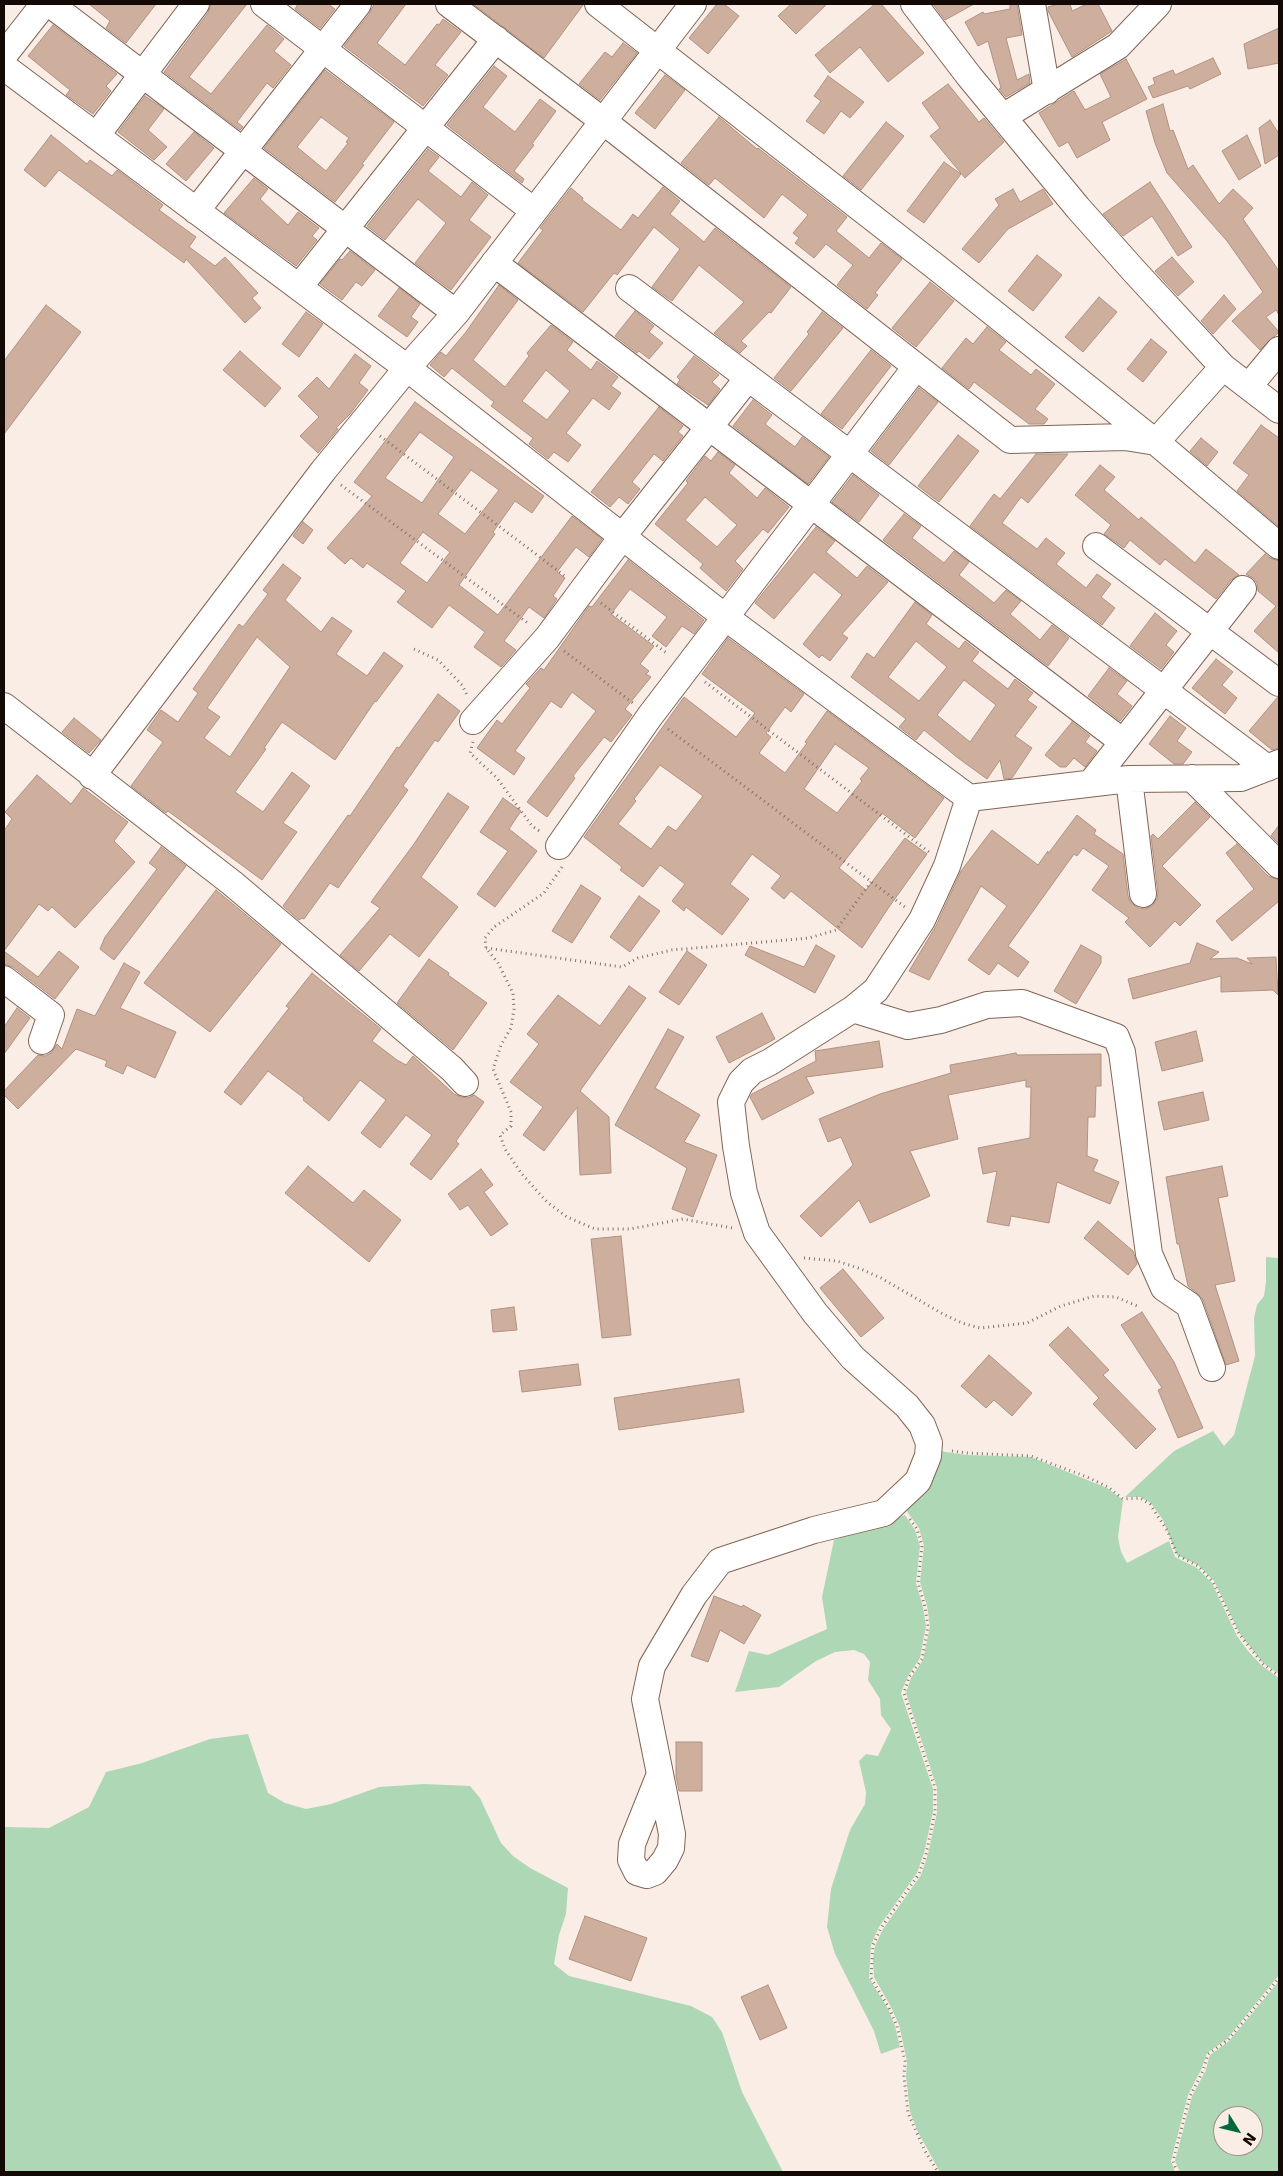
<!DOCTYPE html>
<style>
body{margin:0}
#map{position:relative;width:1283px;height:2176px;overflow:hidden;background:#faede6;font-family:"DejaVu Sans",sans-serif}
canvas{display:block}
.frame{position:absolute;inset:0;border:5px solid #130905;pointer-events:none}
.north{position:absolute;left:1213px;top:2106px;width:50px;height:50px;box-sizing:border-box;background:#faede6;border:1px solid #9e928c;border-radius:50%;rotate:126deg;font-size:14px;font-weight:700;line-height:20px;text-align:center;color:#130905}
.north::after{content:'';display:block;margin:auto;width:18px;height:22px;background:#02693f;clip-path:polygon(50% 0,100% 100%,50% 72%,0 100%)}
</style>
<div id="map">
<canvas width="1283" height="2176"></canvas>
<div class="frame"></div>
<div class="north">N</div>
</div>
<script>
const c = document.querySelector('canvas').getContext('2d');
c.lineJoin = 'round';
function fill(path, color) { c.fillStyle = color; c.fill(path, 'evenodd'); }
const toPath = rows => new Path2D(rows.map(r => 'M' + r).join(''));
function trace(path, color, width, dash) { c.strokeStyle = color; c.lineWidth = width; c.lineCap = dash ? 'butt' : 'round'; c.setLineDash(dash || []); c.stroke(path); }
const green = toPath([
 [1266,1257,1279,1258,1279,1674,1263,1663,1240,1634,1214,1581,1198,1565,1177,1555,1163,1520,1151,1503,1140,1497,1125,1497,1174,1451,1213,1431,1224,1446,1234,1435,1255,1356,1254,1318,1257,1305,1264,1296,1266,1282],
 [939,1451,967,1455,1031,1457,1107,1488,1123,1500,1118,1537,1121,1552,1127,1563,1169,1541,1175,1557,1197,1568,1212,1583,1237,1636,1248,1651,1261,1665,1279,1678,1279,1975,1227,2039,1207,2053,1201,2070,1188,2095,1171,2161,1175,2172,940,2172,918,2132,910,2112,906,2076,907,2061,899,2025,891,2007,874,1977,873,1960,875,1946,883,1929,921,1875,928,1854,937,1812,937,1788,906,1693,911,1678,923,1660,930,1626,927,1606,920,1582,924,1546,919,1528,908,1513,904,1503],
 [905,1515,915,1530,920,1546,916,1583,923,1607,926,1626,920,1658,908,1676,901,1693,933,1789,933,1812,924,1853,917,1873,879,1927,871,1945,869,1978,888,2009,895,2026,900,2047,881,2054,874,2031,835,1954,827,1927,831,1889,850,1830,865,1804,866,1792,859,1761,866,1754,878,1756,891,1729,881,1715,880,1699,868,1680,870,1662,864,1654,854,1650,835,1652,816,1661,779,1687,735,1692,749,1651,768,1655,827,1629,822,1597,834,1540],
 [248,1734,268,1793,285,1803,306,1809,331,1804,379,1787,424,1784,470,1786,480,1798,501,1843,513,1856,530,1868,568,1888,566,1914,559,1935,554,1964,569,1976,691,2006,712,2017,722,2032,742,2092,783,2172,4,2172,4,1827,49,1828,89,1807,106,1772,142,1763,210,1739],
 [1279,1981,1279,2172,1180,2172,1175,2161,1192,2096,1205,2072,1210,2055,1229,2041],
 [1223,2116,1253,2116,1253,2146,1223,2146]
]);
const building = toPath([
 [89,4,156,4,126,43,106,28,110,21,89,4],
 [211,4,247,4,189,77,211,94,267,25,284,39,274,51,291,65,273,88,267,83,237,122,243,127,240,130,164,72,208,13,211,4],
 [298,4,328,4,335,9,320,28,295,9,298,4],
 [374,4,406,4,377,43,405,65,437,24,439,25,443,19,461,32,435,65,448,75,423,106,344,46,370,13,374,4],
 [473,4,583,4,583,5,544,58,473,4],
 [717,4,724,4,739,16,708,54,689,38,717,4],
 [791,4,827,4,796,34,778,16,791,4],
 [875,4,881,4,924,53,888,82,860,47,830,73,815,55,875,4],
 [933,4,974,4,945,20,933,4],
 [1010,4,1017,4,1022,35,1006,38,1017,80,1029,74,1030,83,1006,97,999,89,1001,88,988,41,978,46,965,22,983,12,984,14,1010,9,1010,4],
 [1058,4,1070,4,1072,11,1087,4,1098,4,1112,31,1072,57,1048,11,1048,7,1058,4],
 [53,25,117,74,106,86,111,91,93,114,66,95,70,90,28,56,53,25],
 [1279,28,1279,63,1248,69,1244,44,1279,28],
 [623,43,637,53,600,100,579,84,605,52,612,57,623,43],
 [1213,58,1221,74,1190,89,1188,86,1153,98,1148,87,1155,84,1153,78,1173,70,1175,75,1213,58],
 [1126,59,1147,99,1102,122,1110,140,1077,158,1068,142,1059,147,1039,113,1074,91,1085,110,1111,97,1100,74,1126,59],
 [494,66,507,76,483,107,515,132,540,99,556,111,532,144,534,145,514,171,524,179,522,183,447,125,494,66],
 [325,70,394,122,362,164,364,165,335,202,264,148,325,70],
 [321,117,349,138,346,142,348,143,326,171,297,147,321,117],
 [665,75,685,90,655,129,635,113,665,75],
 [828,76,864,102,850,118,841,111,824,134,806,121,821,101,814,96,828,76],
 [948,84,979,122,984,118,1004,142,965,178,930,136,940,128,922,103,948,84],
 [145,96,164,109,148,130,167,147,154,160,118,132,145,96],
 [1163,104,1170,131,1173,130,1188,169,1193,165,1219,204,1233,189,1253,208,1243,219,1279,271,1279,315,1276,310,1266,317,1279,332,1260,350,1232,321,1263,292,1227,241,1167,173,1155,143,1146,111,1163,104],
 [719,117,757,149,758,148,847,217,836,231,869,258,881,243,902,259,875,293,878,295,867,309,837,285,853,265,826,244,814,258,795,243,799,238,793,233,808,215,782,194,764,218,715,178,709,185,681,163,719,117],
 [1270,120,1279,134,1279,155,1265,164,1259,128,1270,120],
 [886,122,904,136,861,190,843,176,886,122],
 [194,132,214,148,186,181,166,164,194,132],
 [51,135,87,164,90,160,112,176,117,170,163,205,159,210,196,237,189,247,215,266,225,257,258,293,252,298,261,308,245,323,186,259,184,263,59,170,45,187,24,170,51,135],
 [1247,135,1261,166,1239,180,1222,151,1247,135],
 [428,149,439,157,428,171,461,197,472,182,488,195,469,220,491,237,451,290,415,263,446,223,418,199,385,240,367,226,428,149],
 [944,162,961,174,924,223,907,211,944,162],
 [254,178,268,189,260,199,288,225,298,212,319,228,312,236,317,240,296,266,224,213,254,178],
 [1150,182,1192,247,1178,256,1152,216,1123,236,1103,214,1150,182],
 [663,187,680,201,670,214,704,242,715,228,791,287,771,313,769,312,741,341,747,346,740,353,714,333,744,302,699,265,672,301,652,287,680,249,654,227,617,275,614,273,583,312,518,263,543,230,540,228,571,188,583,198,582,200,621,230,633,214,638,218,663,187],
 [1013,189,1020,202,1043,189,1053,204,1008,229,979,263,962,249,999,205,995,199,1013,189],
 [350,251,375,270,362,286,356,282,342,300,320,284,340,259,342,260,350,251],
 [1037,255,1062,275,1033,311,1008,291,1037,255],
 [1172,257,1194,282,1178,296,1155,271,1172,257],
 [930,282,954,301,916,347,892,328,930,282],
 [499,285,518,300,473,360,505,387,529,356,527,353,551,325,573,342,567,350,591,370,597,361,618,377,611,386,621,393,609,410,593,398,566,433,581,445,568,462,554,452,548,459,529,444,533,438,491,406,494,402,452,368,444,377,430,365,441,352,446,356,466,332,499,285],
 [546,370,570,391,547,420,522,401,546,370],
 [399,288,420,304,411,317,418,322,407,337,378,316,399,288],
 [1224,295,1236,309,1213,334,1201,321,1224,295],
 [1099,297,1117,312,1083,352,1065,337,1099,297],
 [46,305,81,332,4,434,4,361,46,305],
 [635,311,654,326,649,332,663,343,649,359,639,351,637,353,615,336,635,311],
 [306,312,323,324,299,357,282,344,306,312],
 [822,312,843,328,791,391,774,378,809,334,807,332,822,312],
 [987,327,1006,342,999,350,1031,375,1036,369,1055,384,1035,409,1048,419,1044,424,1029,424,974,382,969,389,942,368,966,338,973,344,987,327],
 [1151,339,1167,352,1143,382,1127,369,1151,339],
 [871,350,891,366,842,429,821,414,871,350],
 [240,351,281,388,265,407,223,370,240,351],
 [355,354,371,366,359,383,368,390,350,414,336,428,338,429,318,453,300,436,319,417,298,396,317,377,329,389,355,354],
 [694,356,719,375,712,382,720,389,708,405,677,384,680,380,677,377,694,356],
 [919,388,938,402,889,465,871,451,919,388],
 [753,400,772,415,765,424,795,447,802,437,829,457,808,484,733,426,753,400],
 [415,402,544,496,532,513,515,501,493,532,495,534,459,585,498,615,572,516,602,539,589,557,576,547,557,572,565,578,553,596,557,599,544,618,529,607,504,641,516,650,501,667,474,647,485,632,449,605,432,628,397,602,406,591,367,563,363,568,351,558,345,564,327,548,372,496,354,482,415,402],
 [420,432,454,457,422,503,385,478,420,432],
 [471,470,499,490,465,534,438,514,471,470],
 [423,532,450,552,427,583,400,563,423,532],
 [659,407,683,426,678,432,683,436,663,461,654,454,632,482,640,489,628,504,619,497,610,507,591,492,659,407],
 [1261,425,1279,438,1279,527,1237,491,1249,475,1233,463,1261,425],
 [958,435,979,451,939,502,918,486,958,435],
 [1201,438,1218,452,1207,466,1190,451,1201,438],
 [718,452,735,465,729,473,757,498,765,488,789,507,768,533,763,529,735,561,743,569,726,591,700,568,703,564,655,524,688,483,686,481,705,456,711,461,718,452],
 [705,497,737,525,717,547,685,520,705,497],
 [1036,454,1068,454,1028,503,1021,497,1002,523,1037,549,1046,538,1065,553,1056,564,1086,588,1097,574,1111,584,1101,597,1115,608,1102,625,970,526,994,494,1000,499,1036,454],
 [1100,465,1115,477,1104,490,1139,520,1141,517,1195,563,1206,549,1239,575,1231,580,1216,599,1165,559,1160,565,1130,540,1124,548,1104,534,1111,525,1075,495,1100,465],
 [853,475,879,495,859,522,832,502,853,475],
 [904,514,921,526,912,538,944,563,954,551,969,562,959,575,994,603,1006,590,1021,601,1010,614,1040,640,1052,625,1069,638,1048,666,883,540,904,514],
 [303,522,313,530,303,544,293,536,303,522],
 [816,527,835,541,826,552,857,578,867,566,888,582,842,634,848,638,830,661,822,655,819,658,803,644,842,595,814,572,774,619,755,603,816,527],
 [1265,554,1270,558,1279,561,1279,653,1254,631,1276,606,1258,591,1257,583,1253,578,1246,574,1265,554],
 [628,560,704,620,694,634,682,626,666,647,652,636,667,617,630,589,611,614,654,646,640,664,649,671,646,674,651,677,625,709,632,715,611,742,604,737,573,776,575,778,547,817,527,802,596,711,572,692,561,708,551,701,515,751,525,758,514,775,477,748,497,720,502,724,530,688,526,684,541,668,544,670,589,606,592,607,628,560],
 [283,564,301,578,285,600,321,632,332,617,352,631,336,654,367,676,384,652,403,666,376,702,375,701,335,760,282,722,264,748,266,749,235,792,263,812,292,772,310,786,283,823,297,832,262,880,168,811,166,813,131,786,163,742,147,730,161,710,178,722,198,693,193,689,239,624,243,627,268,594,263,590,283,564],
 [257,637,290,667,230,757,204,738,220,717,207,708,257,637],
 [915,602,932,615,926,624,959,649,965,641,979,652,972,661,1008,689,1015,679,1033,693,1027,700,1037,707,1015,736,1032,748,1012,778,1004,779,1000,760,987,779,958,758,924,730,916,740,899,727,906,719,851,677,867,653,874,658,915,602],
 [916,641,947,667,919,701,888,677,916,641],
 [964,680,996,705,970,742,937,715,964,680],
 [1155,613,1177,631,1166,645,1174,652,1161,669,1130,646,1155,613],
 [728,638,804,694,791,712,785,707,766,733,771,737,759,753,785,773,807,743,805,742,827,711,944,798,915,838,882,813,839,868,866,890,905,838,927,854,889,907,862,948,791,891,784,899,771,888,781,876,752,854,730,884,749,899,722,935,686,907,684,911,672,901,685,884,660,865,643,887,620,870,622,867,584,837,684,697,736,737,755,713,702,674,728,638],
 [835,744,869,768,860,779,862,781,837,813,804,789,835,744],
 [660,765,703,796,676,831,668,826,651,849,618,824,636,801,634,799,660,765],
 [1216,659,1233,672,1222,685,1237,698,1225,714,1192,688,1216,659],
 [1109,668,1127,681,1117,694,1132,706,1120,721,1088,696,1109,668],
 [438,694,460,711,438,742,435,740,403,786,408,790,338,888,330,883,304,919,302,918,299,920,283,906,348,815,350,816,397,747,399,748,438,694],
 [1277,698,1279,698,1279,748,1272,750,1249,731,1277,698],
 [1170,716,1186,728,1177,741,1192,752,1183,764,1174,764,1149,744,1170,716],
 [74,718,101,740,89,753,62,732,74,718],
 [1072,722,1090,736,1085,742,1097,751,1085,767,1074,758,1066,767,1060,767,1045,755,1072,722],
 [37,775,71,804,83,788,128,822,114,841,135,862,75,928,52,907,48,911,39,904,4,951,38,977,59,951,79,967,55,999,13,967,4,964,4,831,12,819,5,812,37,775],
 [448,793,469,807,421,877,458,907,419,957,390,934,359,971,340,955,380,908,371,902,414,844,448,793],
 [503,798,521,811,509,829,537,851,495,907,477,894,508,851,480,832,503,798],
 [1195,802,1210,817,1162,866,1201,905,1180,926,1175,921,1150,947,1125,922,1129,918,1092,890,1109,866,1083,848,1077,856,1074,854,1008,946,1029,962,1018,977,998,963,989,975,968,960,1007,906,981,886,929,980,909,971,936,926,961,871,992,830,1038,865,1048,851,1048,854,1077,815,1096,830,1094,834,1123,854,1128,896,1131,903,1138,908,1145,909,1152,906,1157,899,1158,893,1151,836,1153,834,1158,839,1195,802],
 [1279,825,1279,844,1271,836,1279,825],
 [1237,844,1268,876,1279,880,1279,901,1232,941,1216,921,1254,889,1226,853,1237,844],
 [161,847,186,866,114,960,100,949,105,937,157,869,149,863,161,847],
 [581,885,601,898,572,943,552,931,581,885],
 [216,890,281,944,210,1032,144,983,216,890],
 [639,896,660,911,630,952,610,937,639,896],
 [1197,943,1219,952,1210,959,1237,958,1252,964,1247,958,1276,957,1278,995,1273,990,1221,992,1221,976,1133,999,1128,979,1190,963,1197,943],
 [816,945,835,956,815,993,745,955,750,946,804,967,816,945],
 [1081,945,1101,956,1101,963,1076,1004,1054,991,1081,945],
 [687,951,707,965,679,1005,659,992,687,951],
 [429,959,449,973,448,975,487,1003,453,1050,397,1003,429,959],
 [124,963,140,972,120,1008,176,1032,155,1078,127,1065,123,1074,105,1066,107,1061,76,1049,18,1109,4,1095,4,1091,38,1055,45,1056,51,1053,57,1044,62,1049,77,1009,95,1016,124,963],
 [312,973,381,1029,372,1041,397,1060,406,1065,413,1056,454,1094,461,1097,468,1098,474,1095,484,1102,456,1141,459,1144,431,1180,410,1164,432,1135,406,1115,380,1148,361,1133,386,1100,360,1080,329,1121,303,1100,304,1098,268,1071,241,1105,224,1092,289,1008,286,1006,312,973],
 [629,986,646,998,580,1091,609,1117,611,1173,580,1175,577,1107,544,1151,523,1135,543,1107,510,1082,539,1044,527,1034,558,995,600,1026,629,986],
 [17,1008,30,1018,4,1054,4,1027,17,1008],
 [762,1013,775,1039,729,1063,716,1037,762,1013],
 [668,1029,684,1037,655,1088,700,1115,684,1142,717,1155,693,1217,672,1209,687,1168,615,1125,668,1029],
 [1196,1031,1203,1061,1162,1071,1155,1042,1196,1031],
 [879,1041,883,1067,806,1077,814,1093,762,1120,750,1097,752,1094,816,1061,815,1051,879,1041],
 [1016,1053,1017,1055,1101,1054,1101,1086,1096,1086,1095,1117,1088,1117,1087,1156,1098,1160,1093,1171,1119,1182,1110,1204,1057,1182,1049,1223,1011,1216,1009,1226,987,1222,997,1171,983,1174,978,1148,1030,1138,1031,1087,1026,1087,1026,1080,948,1095,958,1139,910,1151,930,1196,870,1223,859,1200,821,1237,800,1216,853,1165,841,1137,828,1142,819,1119,880,1094,951,1073,950,1065,1016,1053],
 [1203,1092,1209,1120,1164,1130,1158,1102,1203,1092],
 [308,1166,353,1203,364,1190,401,1220,369,1262,285,1193,308,1166],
 [1222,1166,1228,1196,1218,1198,1235,1281,1215,1285,1239,1361,1226,1365,1203,1300,1197,1293,1188,1286,1179,1244,1177,1244,1166,1177,1222,1166],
 [481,1169,493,1185,484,1192,508,1224,491,1236,468,1205,460,1210,448,1194,481,1169],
 [1098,1221,1133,1251,1137,1264,1128,1275,1084,1238,1098,1221],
 [621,1236,631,1335,602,1338,591,1239,621,1236],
 [843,1269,884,1318,861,1337,820,1288,843,1269],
 [514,1307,517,1330,493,1332,491,1310,514,1307],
 [1142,1312,1174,1362,1203,1428,1178,1438,1158,1390,1162,1388,1121,1325,1142,1312],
 [1068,1327,1109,1370,1103,1375,1156,1429,1136,1449,1093,1404,1099,1398,1049,1345,1068,1327],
 [989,1355,1032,1393,1012,1416,994,1400,986,1408,961,1386,989,1355],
 [578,1364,581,1385,522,1392,519,1371,578,1364],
 [739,1379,744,1412,619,1430,614,1398,739,1379],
 [714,1596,742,1607,743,1605,761,1615,744,1644,720,1630,708,1662,691,1656,714,1596],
 [676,1742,702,1742,702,1791,679,1791,676,1776,676,1742],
 [585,1916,647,1938,631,1981,569,1959,585,1916],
 [768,1985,787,2028,760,2040,741,1997,768,1985]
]);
const path = toPath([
 [380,436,566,577],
 [341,485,529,624],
 [601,603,668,654],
 [414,649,438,660,462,685,467,695],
 [564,651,633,703],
 [705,682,929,852],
 [668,729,905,907],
 [473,742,470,753,497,778,532,826,541,832],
 [562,867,544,893,494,927,485,938,486,948,498,963,513,993,514,1009,511,1028,501,1045,493,1069,511,1112,511,1126,500,1135,505,1149,521,1173,547,1202,567,1217,595,1229,630,1229,683,1219,732,1228],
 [486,948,622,967,638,958,672,950,809,938,836,930,871,882],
 [804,1258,837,1261,861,1269,881,1278,943,1314,962,1323,980,1328,1027,1323,1061,1306,1094,1296,1116,1297,1137,1306],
 [952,1451,967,1453,1031,1456,1087,1477,1108,1487,1123,1499,1140,1498,1150,1504,1168,1532,1177,1555,1198,1566,1213,1582,1239,1634,1263,1664,1279,1676],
 [910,1519,917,1529,922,1546,918,1583,925,1607,928,1626,922,1659,909,1677,904,1693,935,1788,935,1812,926,1854,919,1874,881,1928,873,1945,871,1978,889,2008,897,2026,905,2061,904,2076,908,2113,925,2151,938,2172],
 [1177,2172,1173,2161,1190,2096,1203,2071,1208,2054,1228,2040,1279,1978]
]);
const minor = toPath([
 [50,4,456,313],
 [264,4,534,211],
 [449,4,603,121,1010,440,1125,437,1156,442],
 [598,4,936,267,1155,442],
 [914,4,969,76,1078,208,1135,272,1223,367,1279,410],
 [1032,4,1047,91],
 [4,55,44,4],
 [4,67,407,368,725,617,969,798,1129,779,1241,778,1279,763],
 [1003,117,1118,46,1158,4],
 [96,136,196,4],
 [196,211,358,4],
 [494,263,1123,742],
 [299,287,496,39],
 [629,288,1267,768],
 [1223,367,1156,442,1279,546],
 [1249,386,1279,350],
 [1096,546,1279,683],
 [4,706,232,883,452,1069,465,1083],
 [473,721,547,638,622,537,748,378],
 [92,776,323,471,407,368,456,313,693,4],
 [1192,778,1279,865],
 [1129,779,1143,894],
 [1091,783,1243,589],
 [559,846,650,716,916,367],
 [4,979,51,1015,42,1041],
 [853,1009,908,1026,941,1020,987,1005,1022,1003,1116,1037,1122,1052,1149,1254,1164,1288,1189,1305,1212,1368],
 [660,1774,632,1844,631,1860,637,1872,647,1875,655,1872,665,1860,671,1848,672,1834,645,1699,652,1666,694,1595,720,1561,814,1530,884,1513,918,1481,928,1456,929,1443,922,1425,907,1406,853,1358,815,1313,757,1233,744,1193,736,1146,731,1102,741,1082,752,1071,770,1062,853,1009,876,990,922,920,947,866,969,798]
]);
fill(green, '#aed7b6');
fill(building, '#ceaf9e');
trace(building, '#b09281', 1);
trace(minor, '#816555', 28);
trace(path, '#7e736d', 3, [1, 4]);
trace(minor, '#fff', 26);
</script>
